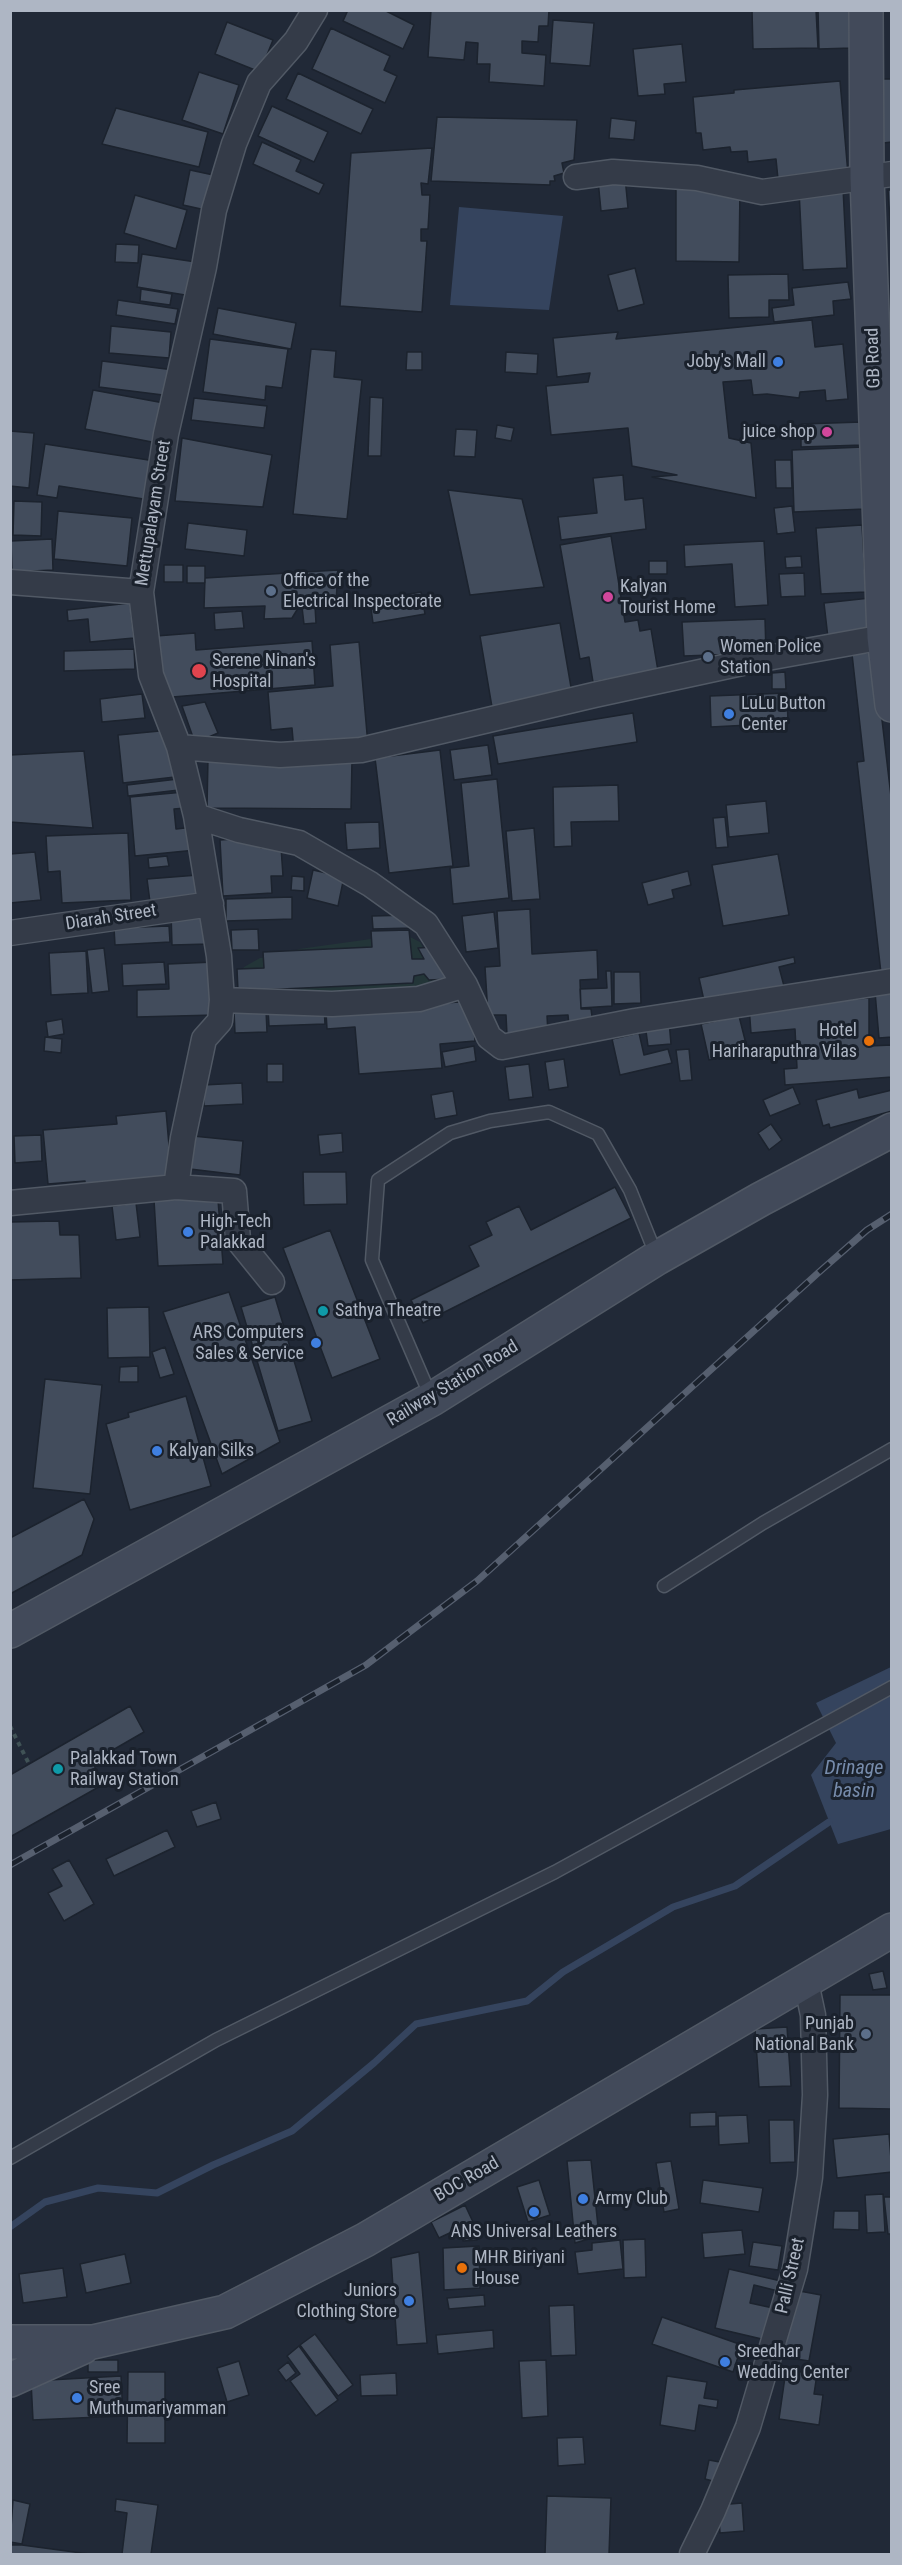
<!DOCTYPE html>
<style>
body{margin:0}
#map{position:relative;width:902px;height:2565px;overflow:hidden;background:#212937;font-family:"Roboto Condensed",sans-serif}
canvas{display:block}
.frame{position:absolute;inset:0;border:12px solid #aeb6c4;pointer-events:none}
</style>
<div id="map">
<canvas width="902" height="2565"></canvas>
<div class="frame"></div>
</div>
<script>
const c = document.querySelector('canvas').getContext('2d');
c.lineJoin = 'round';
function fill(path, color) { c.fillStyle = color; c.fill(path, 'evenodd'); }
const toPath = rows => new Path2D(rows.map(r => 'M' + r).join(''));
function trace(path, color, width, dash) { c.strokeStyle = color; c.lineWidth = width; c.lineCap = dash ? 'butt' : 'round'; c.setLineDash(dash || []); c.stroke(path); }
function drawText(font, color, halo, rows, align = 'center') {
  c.font = font + ' "Roboto Condensed",sans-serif'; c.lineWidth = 6; c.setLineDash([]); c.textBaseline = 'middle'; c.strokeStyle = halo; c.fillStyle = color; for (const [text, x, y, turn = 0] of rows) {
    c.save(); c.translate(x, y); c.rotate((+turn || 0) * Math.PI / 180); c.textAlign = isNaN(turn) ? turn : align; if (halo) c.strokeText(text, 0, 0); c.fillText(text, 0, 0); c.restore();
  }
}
const green = toPath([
 [385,937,410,937,420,942,442,983,413,991,338,994,294,989,244,992,241,975,244,967,260,958,284,955,299,949]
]);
const water = toPath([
 [459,207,563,216,549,310,450,305],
 [891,1667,891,1829,838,1844,811,1775,836,1743,816,1703]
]);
const stream = toPath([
 [10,2227,45,2202,98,2188,157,2193,213,2165,292,2131,374,2063,416,2024,527,2001,563,1972,673,1907,735,1886,829,1822]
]);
const building = toPath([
 [348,10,384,10,414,25,403,49,343,21,348,10],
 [431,10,549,10,548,26,539,26,538,42,522,41,522,53,546,55,544,86,489,82,490,64,477,64,478,43,466,42,464,60,428,57,431,10],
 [752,10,816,10,818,48,753,49,752,10],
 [818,10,851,10,852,48,819,49,818,10],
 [553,20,594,23,590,66,550,63,553,20],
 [227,22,273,40,260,72,215,54,227,22],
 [331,28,390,56,384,70,397,76,385,103,312,69,331,28],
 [682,44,686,82,664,84,665,94,638,96,633,49,682,44],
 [199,72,239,85,223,134,182,120,199,72],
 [298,73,373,109,361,134,286,99,298,73],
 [881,79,892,79,892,142,883,143,881,79],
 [840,81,848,174,778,179,776,159,748,162,747,151,731,152,730,147,703,150,701,133,696,133,693,97,734,93,734,90,840,81],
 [272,106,328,132,314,162,258,136,272,106],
 [116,108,208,132,199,167,102,144,116,108],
 [437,117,577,120,574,160,562,163,564,173,554,176,555,181,550,181,550,185,431,181,437,117],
 [611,118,636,121,634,140,609,138,611,118],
 [262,142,301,160,296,171,324,184,319,194,253,164,262,142],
 [432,148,428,184,421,183,422,195,430,195,428,229,421,229,421,241,427,241,422,312,340,306,351,153,432,148],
 [190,170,218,176,210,211,183,205,190,170],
 [625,177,628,208,601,211,598,180,625,177],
 [676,188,740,188,739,262,676,261,676,188],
 [843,188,847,268,803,270,799,190,843,188],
 [888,190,892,190,892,251,888,190],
 [135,195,187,210,176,249,124,233,135,195],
 [116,244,139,245,138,263,115,262,116,244],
 [142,254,196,262,191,296,137,287,142,254],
 [635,268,644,304,618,311,608,275,635,268],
 [788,274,789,300,769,300,769,317,729,318,728,275,788,274],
 [848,282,851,299,833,301,834,315,774,322,772,308,794,305,792,288,848,282],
 [141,289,172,294,170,305,140,301,141,289],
 [118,300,178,309,175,324,116,315,118,300],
 [218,308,296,323,291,349,213,334,218,308],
 [812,320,815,347,843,344,848,399,826,401,825,390,800,392,799,398,767,394,753,395,751,380,723,382,729,438,751,443,756,498,652,477,677,475,632,466,628,428,551,435,546,386,588,382,590,373,557,377,553,338,618,332,616,339,812,320],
 [111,326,171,332,169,358,109,353,111,326],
 [210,339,288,349,282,388,266,386,265,400,203,392,210,339],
 [311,349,336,351,334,377,362,380,347,519,293,514,311,349],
 [407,352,422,352,422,370,406,370,407,352],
 [506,352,538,354,537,374,505,372,506,352],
 [102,361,174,370,171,396,99,387,102,361],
 [93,390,164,403,157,443,85,429,93,390],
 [370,397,383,398,381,456,368,456,370,397],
 [194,398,267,406,264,428,191,420,194,398],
 [862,422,863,445,801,447,801,424,862,422],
 [497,425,514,428,511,441,495,438,497,425],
 [456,429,477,430,475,457,454,456,456,429],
 [10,431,34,433,29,488,10,486,10,431],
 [182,438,272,455,263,507,175,501,182,438],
 [45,444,155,461,150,500,59,486,57,498,37,495,45,444],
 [863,447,865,509,794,512,792,450,863,447],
 [775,460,791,460,792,488,776,488,775,460],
 [623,475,625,500,643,498,646,529,561,540,558,517,597,513,593,478,623,475],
 [448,490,522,499,544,587,470,595,448,490],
 [14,501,42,502,41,536,13,535,14,501],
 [792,506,795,532,777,534,774,508,792,506],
 [58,511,132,518,127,566,54,559,58,511],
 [188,523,247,530,244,556,185,549,188,523],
 [862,525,866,592,821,594,816,528,862,525],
 [611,536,625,622,638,620,640,631,651,629,658,671,593,682,589,657,580,659,560,545,611,536],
 [52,539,53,570,12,572,11,541,52,539],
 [764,541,768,605,735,607,732,564,685,567,684,545,764,541],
 [801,556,802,567,786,568,785,557,801,556],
 [649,561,667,561,667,574,649,574,649,561],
 [164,565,183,565,183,582,164,582,164,565],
 [187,566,205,566,205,583,187,583,187,566],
 [338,570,336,603,300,605,292,618,264,619,265,606,204,608,205,578,338,570],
 [804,573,805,596,781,597,779,574,804,573],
 [421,592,425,614,373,623,370,601,421,592],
 [870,598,875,633,828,638,824,603,870,598],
 [130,603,134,638,90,642,88,619,68,621,67,610,130,603],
 [315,606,316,623,304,624,302,607,315,606],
 [242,611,244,628,215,630,214,613,242,611],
 [765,619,766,653,684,656,682,622,765,619],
 [560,623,572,693,492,707,480,636,560,623],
 [195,633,196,650,312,641,315,685,161,698,156,636,195,633],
 [359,642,368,745,294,751,292,728,271,730,268,692,333,686,330,645,359,642],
 [134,649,135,669,64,671,64,651,134,649],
 [874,652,892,805,892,971,881,973,857,762,864,761,852,654,874,652],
 [785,672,786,689,772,689,772,673,785,672],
 [787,693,788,723,711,727,710,696,787,693],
 [142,694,145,718,102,722,100,699,142,694],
 [205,702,218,733,195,743,182,706,205,702],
 [633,713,637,742,498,764,493,736,633,713],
 [170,730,175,777,123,783,118,735,170,730],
 [488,745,492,775,454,780,450,750,488,745],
 [440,750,453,866,389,873,375,758,440,750],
 [84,751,93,828,10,822,10,755,84,751],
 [208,758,352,760,351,809,207,808,208,758],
 [178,779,179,790,128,796,127,785,178,779],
 [497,779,509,898,453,904,450,868,469,866,461,783,497,779],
 [618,785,619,821,571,822,572,846,554,847,553,787,618,785],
 [184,792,186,808,174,809,176,829,194,827,196,850,135,856,130,797,184,792],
 [766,801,769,833,729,837,726,805,766,801],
 [725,817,728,847,716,848,713,818,725,817],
 [379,822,380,848,347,850,345,823,379,822],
 [534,828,540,899,512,901,506,831,534,828],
 [128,833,131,900,62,903,60,871,48,872,46,836,128,833],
 [261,837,261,848,281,847,283,876,271,876,272,893,223,896,220,840,261,837],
 [35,852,41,900,10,903,10,854,35,852],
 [778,854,789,915,723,926,712,865,778,854],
 [167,856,169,866,149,868,148,858,167,856],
 [313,870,344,877,338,906,307,898,313,870],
 [688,871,691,885,672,890,674,898,648,905,642,883,688,871],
 [198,875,200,896,150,902,147,879,198,875],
 [292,876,304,877,304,891,291,890,292,876],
 [292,897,292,919,226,921,226,899,292,897],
 [530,909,532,954,597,950,598,979,580,980,581,1009,591,1009,593,1024,569,1026,568,1015,547,1016,548,1033,507,1035,506,1015,488,1015,485,967,500,966,497,911,530,909],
 [207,911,209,944,172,945,171,913,207,911],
 [494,912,498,948,466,952,462,916,494,912],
 [411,915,412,928,373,929,372,916,411,915],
 [169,926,170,942,115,945,114,928,169,926],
 [258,929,259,950,232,950,231,930,258,929],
 [409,930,412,959,424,959,418,948,434,947,452,979,429,980,424,974,414,976,413,983,238,991,237,969,264,968,263,952,372,947,371,931,409,930],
 [104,948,109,991,92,993,87,950,104,948],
 [86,951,88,993,51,995,49,953,86,951],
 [794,957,795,963,779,967,784,986,705,1005,699,978,794,957],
 [164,962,166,984,123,986,122,964,164,962],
 [214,962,216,1015,137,1017,137,990,169,989,168,964,214,962],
 [606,971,611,971,612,1006,581,1008,580,989,607,988,606,971],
 [614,972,640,972,641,1003,614,1004,614,972],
 [892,990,892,1037,879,1038,875,992,892,990],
 [869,998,869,1046,892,1045,892,1077,785,1085,784,1069,797,1068,795,1029,751,1033,749,1006,869,998],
 [472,1001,475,1041,440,1044,442,1068,359,1074,355,1027,327,1029,326,1012,472,1001],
 [324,1007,325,1024,269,1026,268,1009,324,1007],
 [266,1010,267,1032,235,1033,234,1011,266,1010],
 [739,1016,748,1052,709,1060,701,1024,739,1016],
 [62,1019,64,1034,48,1037,46,1022,62,1019],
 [669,1021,671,1044,648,1046,645,1024,669,1021],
 [639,1033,644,1055,668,1049,672,1063,620,1075,612,1039,639,1033],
 [45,1037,62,1039,61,1053,44,1051,45,1037],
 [474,1046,476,1061,445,1067,442,1052,474,1046],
 [689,1049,692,1080,680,1081,676,1050,689,1049],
 [564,1059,568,1087,549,1090,545,1062,564,1059],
 [267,1064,283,1064,283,1082,267,1082,267,1064],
 [529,1064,533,1097,509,1100,505,1067,529,1064],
 [242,1083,243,1104,204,1106,203,1085,242,1083],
 [793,1087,800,1104,770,1116,763,1100,793,1087],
 [857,1089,859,1098,892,1090,892,1111,830,1128,829,1124,823,1126,816,1100,857,1089],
 [453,1091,457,1115,435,1119,431,1095,453,1091],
 [166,1111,172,1180,85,1188,85,1181,48,1184,43,1130,117,1124,116,1116,166,1111],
 [771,1124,782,1140,769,1150,758,1133,771,1124],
 [342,1133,343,1152,320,1155,318,1135,342,1133],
 [41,1135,42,1161,15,1163,14,1136,41,1135],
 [193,1136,243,1141,240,1175,190,1169,193,1136],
 [303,1172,346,1172,347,1204,304,1205,303,1172],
 [615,1187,631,1218,423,1323,411,1300,479,1266,469,1246,492,1235,486,1222,519,1206,531,1230,615,1187],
 [187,1199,218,1200,223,1264,158,1266,154,1200,187,1199],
 [136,1203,140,1237,116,1240,112,1206,136,1203],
 [59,1221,60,1235,79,1235,81,1278,10,1280,10,1222,59,1221],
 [330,1230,380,1359,332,1378,283,1248,330,1230],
 [229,1292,280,1442,222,1474,163,1312,229,1292],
 [275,1297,312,1421,278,1431,241,1307,275,1297],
 [149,1307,150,1357,108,1358,107,1308,149,1307],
 [165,1347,174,1374,160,1378,152,1352,165,1347],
 [138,1366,138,1382,119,1382,120,1367,138,1366],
 [45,1379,102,1385,90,1494,33,1488,45,1379],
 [186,1396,211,1486,130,1510,106,1424,129,1417,128,1413,186,1396],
 [84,1499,94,1519,82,1555,10,1594,10,1538,84,1499],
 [130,1706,144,1732,92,1762,104,1784,10,1837,10,1775,130,1706],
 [216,1802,221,1819,197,1827,191,1811,216,1802],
 [167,1830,175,1847,114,1876,106,1859,167,1830],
 [69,1860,94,1904,64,1921,48,1893,62,1886,52,1869,69,1860],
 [883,1971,887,1988,873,1990,869,1974,883,1971],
 [840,1995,892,1995,891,2109,839,2108,840,1995],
 [787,2027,791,2086,759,2087,755,2029,787,2027],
 [716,2112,716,2126,690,2127,690,2113,716,2112],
 [747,2115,749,2143,719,2145,718,2116,747,2115],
 [769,2120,794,2120,795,2162,770,2163,769,2120],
 [889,2134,892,2172,837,2178,833,2139,889,2134],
 [591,2160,599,2236,575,2243,567,2161,591,2160],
 [671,2161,679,2209,664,2212,656,2163,671,2161],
 [539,2180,550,2215,528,2222,517,2187,539,2180],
 [703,2180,763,2188,759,2212,700,2203,703,2180],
 [883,2194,885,2232,867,2233,865,2195,883,2194],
 [884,2197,892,2197,892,2234,888,2234,884,2197],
 [465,2205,473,2222,439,2238,431,2222,465,2205],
 [834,2211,859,2211,859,2230,833,2229,834,2211],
 [742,2230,745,2254,704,2258,702,2233,742,2230],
 [476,2231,477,2240,463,2241,462,2232,476,2231],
 [645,2239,646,2277,624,2278,623,2240,645,2239],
 [620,2240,623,2269,578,2274,575,2252,592,2250,592,2243,620,2240],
 [753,2242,782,2246,778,2270,749,2266,753,2242],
 [479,2246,480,2288,444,2290,443,2248,479,2246],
 [419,2252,427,2343,397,2345,391,2258,419,2252],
 [125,2254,131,2283,86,2293,80,2264,125,2254],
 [63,2268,67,2297,23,2303,19,2274,63,2268],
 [729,2269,781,2281,778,2291,754,2285,750,2303,773,2308,766,2340,715,2328,729,2269],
 [794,2290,821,2295,809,2361,783,2357,794,2290],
 [484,2295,485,2306,449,2309,447,2298,484,2295],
 [574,2305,576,2355,551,2356,549,2306,574,2305],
 [662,2317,742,2345,733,2372,652,2344,662,2317],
 [493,2330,494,2348,438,2354,436,2335,493,2330],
 [315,2334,353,2385,338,2396,300,2345,315,2334],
 [299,2346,338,2400,316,2416,290,2381,300,2374,287,2356,299,2346],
 [88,2360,118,2360,118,2372,88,2372,88,2360],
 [546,2360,548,2416,522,2418,519,2361,546,2360],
 [239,2361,249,2395,227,2402,217,2368,239,2361],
 [288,2362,296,2373,286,2381,278,2370,288,2362],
 [786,2370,817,2374,814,2394,823,2395,819,2425,779,2419,786,2370],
 [128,2372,165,2372,165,2443,127,2443,128,2372],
 [396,2373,397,2395,361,2396,360,2375,396,2373],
 [121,2376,123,2416,33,2420,31,2381,121,2376],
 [667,2376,707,2382,704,2398,718,2400,717,2408,699,2405,695,2431,660,2425,667,2376],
 [583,2437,585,2464,558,2466,557,2438,583,2437],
 [709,2460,725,2463,721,2483,705,2479,709,2460],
 [547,2496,611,2498,609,2554,545,2554,547,2496],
 [116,2499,158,2505,151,2554,122,2554,127,2513,115,2511,116,2499],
 [13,2500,30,2504,22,2544,10,2542,13,2500],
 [742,2503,744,2531,720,2533,718,2505,742,2503],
 [10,2545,22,2545,89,2554,10,2554,10,2545]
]);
const path = toPath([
 [10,1726,29,1764]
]);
const lane = toPath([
 [431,1397,372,1260,378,1180,450,1133,490,1121,549,1112,598,1134,630,1190,657,1257],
 [664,1586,763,1523,892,1449],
 [10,2158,216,2040,555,1872,892,1687]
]);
const street = toPath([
 [576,177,613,172,697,178,762,192,892,174],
 [10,582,141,592],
 [179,747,280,755,361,750,594,695,756,660,884,637],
 [196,816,239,830,299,843,370,884,426,924,465,985,489,1037,502,1047,635,1021,892,981],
 [10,933,211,904],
 [222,1000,332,1004,419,999,465,985],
 [176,1187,234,1191,238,1240,272,1282],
 [10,1203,176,1187,183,1138,204,1039,220,1021,222,1000,219,956,196,816,179,747,151,675,141,592,166,434,204,267,214,210,234,144,259,83,296,41,315,10],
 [692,2554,713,2511,748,2427,795,2269,810,2177,815,2095,813,2015,806,1982]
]);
const secondary = toPath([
 [866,10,867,178,884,637,892,705],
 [10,1631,432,1399,657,1258,761,1199,892,1130],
 [10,2342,93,2342,225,2312,365,2240,892,1930],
 [10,2380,83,2347]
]);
const rail = toPath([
 [10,1865,366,1665,477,1581,818,1273,867,1230,892,1214]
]);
const markers = [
 [778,362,6,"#3f7fe0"],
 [827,432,6,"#d1479c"],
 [271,591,6,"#5c6f8a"],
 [608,597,6,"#d1479c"],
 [708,657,6,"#5c6f8a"],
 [199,671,8,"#e0444e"],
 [729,714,6,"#3f7fe0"],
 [869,1041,6,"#e8710a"],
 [188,1232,6,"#3f7fe0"],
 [323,1311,6,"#0f9aa8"],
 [316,1343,6,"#3f7fe0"],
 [157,1451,6,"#3f7fe0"],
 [58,1769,6,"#0f9aa8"],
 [866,2034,6,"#5c6f8a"],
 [583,2199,6,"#3f7fe0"],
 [534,2212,6,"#3f7fe0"],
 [462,2268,6,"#e8710a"],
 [409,2301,6,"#3f7fe0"],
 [725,2362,6,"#3f7fe0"],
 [77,2398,6,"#3f7fe0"]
];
const streetNames = [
 ["GB Road",874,358,-92],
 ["Mettupalayam Street",154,513,-81],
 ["Diarah Street",111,918,-9],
 ["Railway Station Road",453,1384,-31],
 ["BOC Road",467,2180,-30],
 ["Palli Street",791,2276,-77]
];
const poiNames = [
 ["Joby's Mall",766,362,"right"],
 ["juice shop",815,432,"right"],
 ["Office of the",283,581],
 ["Electrical Inspectorate",283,602],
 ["Kalyan",620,587],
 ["Tourist Home",620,608],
 ["Women Police",720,647],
 ["Station",720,668],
 ["Serene Ninan's",212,661],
 ["Hospital",212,682],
 ["LuLu Button",741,704],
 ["Center",741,725],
 ["Hotel",857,1031,"right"],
 ["Hariharaputhra Vilas",857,1052,"right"],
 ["High-Tech",200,1222],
 ["Palakkad",200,1243],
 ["Sathya Theatre",335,1311],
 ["ARS Computers",304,1333,"right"],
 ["Sales & Service",304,1354,"right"],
 ["Kalyan Silks",169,1451],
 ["Palakkad Town",70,1759],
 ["Railway Station",70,1780],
 ["Punjab",854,2024,"right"],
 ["National Bank",854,2045,"right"],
 ["Army Club",595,2199],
 ["ANS Universal Leathers",534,2232,"center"],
 ["MHR Biriyani",474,2258],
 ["House",474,2279],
 ["Juniors",397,2291,"right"],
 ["Clothing Store",397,2312,"right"],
 ["Sreedhar",737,2352],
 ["Wedding Center",737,2373],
 ["Sree",89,2388],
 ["Muthumariyamman",89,2409]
];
const waterNames = [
 ["Drinage",854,1769],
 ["basin",854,1792]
];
fill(green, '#233538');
fill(water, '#35445e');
trace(stream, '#35445e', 7);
fill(building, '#424c5c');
trace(building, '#1c232e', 1.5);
trace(lane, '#515965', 15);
trace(street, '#515965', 27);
trace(secondary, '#515965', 36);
trace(path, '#405256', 4, [4.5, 4.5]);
trace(lane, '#343b48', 12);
trace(street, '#343b48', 24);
trace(secondary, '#424a5a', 33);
trace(rail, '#565f6f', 7);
trace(rail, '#1a212c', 4.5, [14]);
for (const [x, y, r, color] of markers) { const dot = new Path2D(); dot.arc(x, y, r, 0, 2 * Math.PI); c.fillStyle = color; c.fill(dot); trace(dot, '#1a212c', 2); }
drawText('18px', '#aeb6c4', '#1a212c', streetNames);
drawText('18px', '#aeb6c4', '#1a212c', poiNames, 'left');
drawText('italic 20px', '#778cac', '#1a212c', waterNames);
</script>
